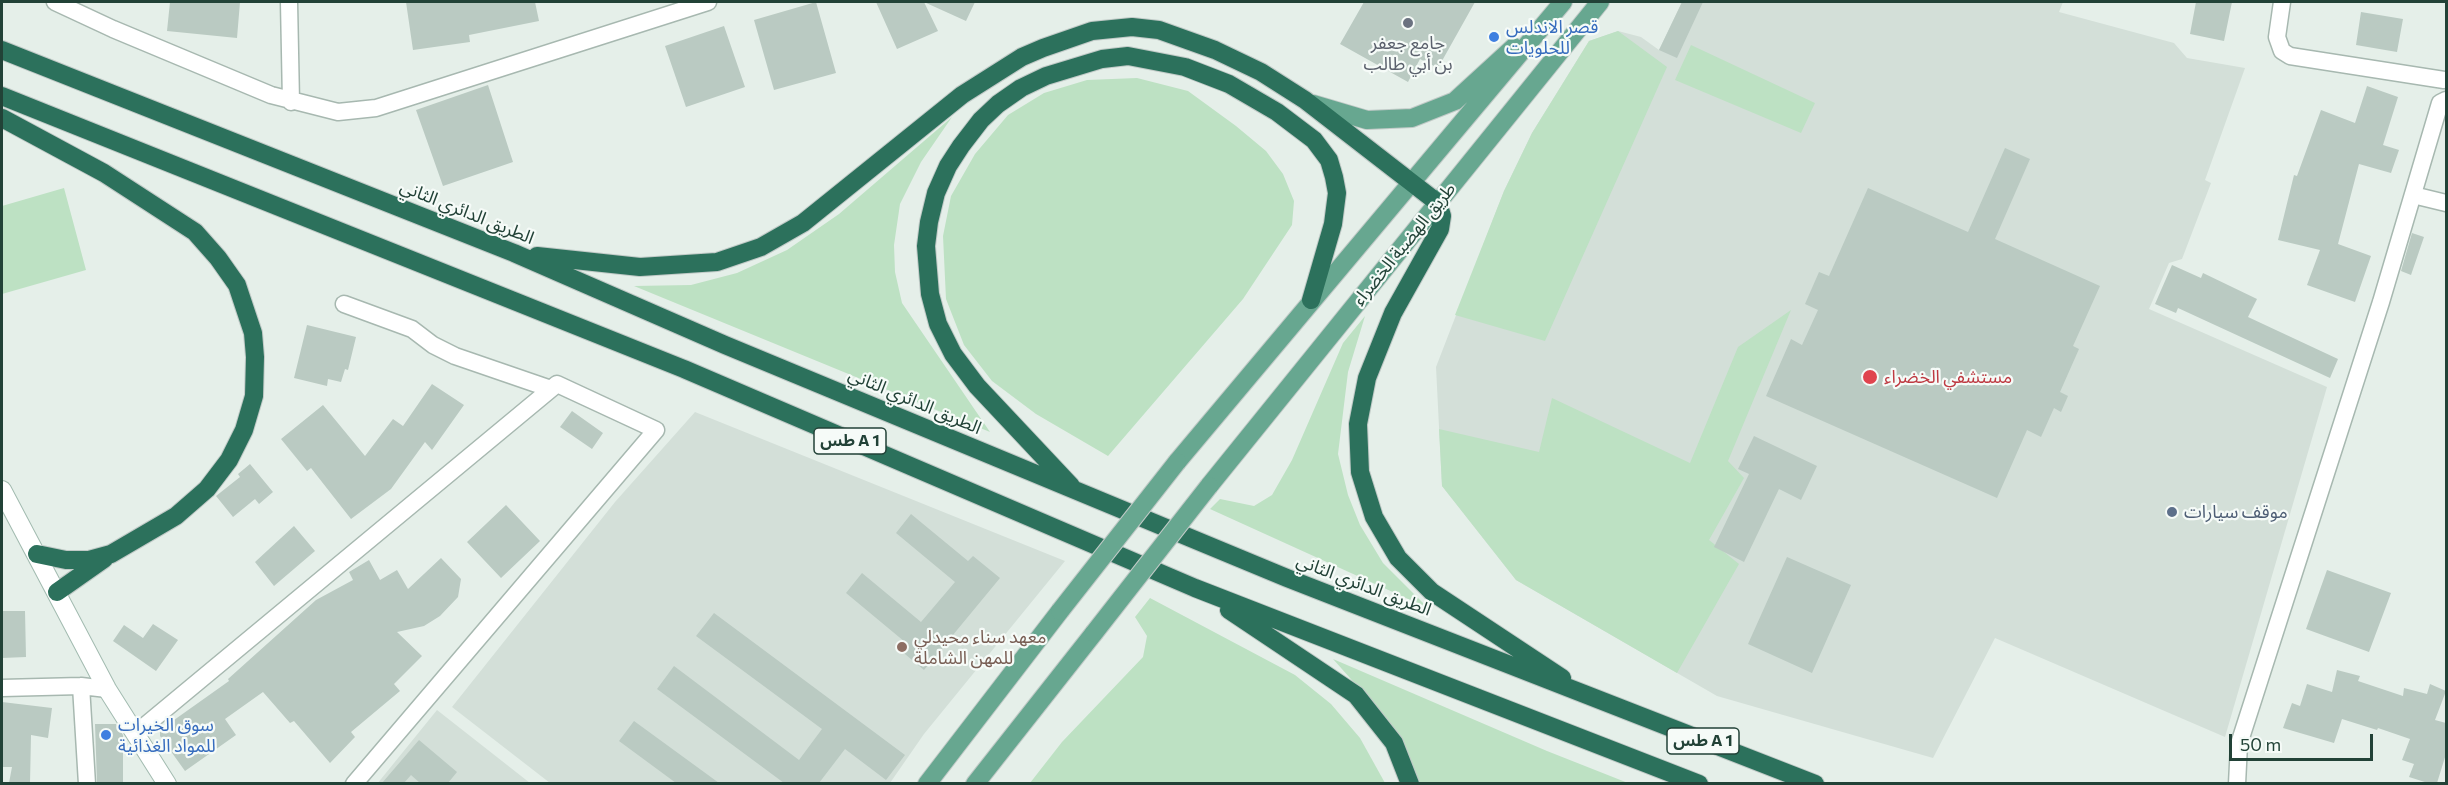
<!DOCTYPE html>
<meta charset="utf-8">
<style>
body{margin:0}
#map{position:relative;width:2448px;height:785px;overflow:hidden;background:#e5efe9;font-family:Commissioner,sans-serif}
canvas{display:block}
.frame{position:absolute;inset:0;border:3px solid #224237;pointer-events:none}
.scale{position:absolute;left:2229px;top:734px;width:144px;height:27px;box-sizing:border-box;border:3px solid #224237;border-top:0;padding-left:8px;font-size:18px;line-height:21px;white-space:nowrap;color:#224237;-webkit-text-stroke:4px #f6fbf8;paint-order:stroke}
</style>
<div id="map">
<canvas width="2448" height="785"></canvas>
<div class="frame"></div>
<div class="scale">50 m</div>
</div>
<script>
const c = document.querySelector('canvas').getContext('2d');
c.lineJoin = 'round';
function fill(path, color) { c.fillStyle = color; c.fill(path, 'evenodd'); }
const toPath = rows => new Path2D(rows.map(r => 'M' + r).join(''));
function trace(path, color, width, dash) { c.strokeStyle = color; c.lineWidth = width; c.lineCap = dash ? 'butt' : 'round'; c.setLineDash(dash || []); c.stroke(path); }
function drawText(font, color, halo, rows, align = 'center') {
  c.font = font + ' Commissioner,"Noto Sans Arabic",sans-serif'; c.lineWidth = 4.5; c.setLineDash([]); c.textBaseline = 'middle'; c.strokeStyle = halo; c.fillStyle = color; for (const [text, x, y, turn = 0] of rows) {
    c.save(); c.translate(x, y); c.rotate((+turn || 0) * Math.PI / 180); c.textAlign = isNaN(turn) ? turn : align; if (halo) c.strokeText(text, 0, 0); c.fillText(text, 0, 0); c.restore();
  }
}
const built = toPath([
 [1682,2,2063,2,2059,12,2174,43,2187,58,2245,68,2205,180,2211,183,2182,259,2169,263,2149,309,2327,387,2225,737,1995,638,1933,758,1717,696,1516,580,1442,486,1436,367,1504,191,1532,133,1589,41,1618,31,1641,37,1659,50],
 [695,412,1065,561,924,734,890,783,550,783,452,707,615,502],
 [437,710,530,783,377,784]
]);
const green = toPath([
 [1618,31,1667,67,1545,341,1455,315,1504,191,1532,133,1589,41],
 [1691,45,1815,103,1801,133,1675,80],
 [1137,78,1188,91,1236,126,1266,151,1283,174,1294,201,1292,225,1243,299,1108,456,1036,414,992,381,964,345,946,299,943,236,951,196,975,154,1008,115,1044,93,1087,80],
 [952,117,921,162,900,204,894,245,895,272,902,303,990,432,634,286,691,285,737,273,787,250,839,214],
 [64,188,86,270,2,294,2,206],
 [1791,310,1728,461,1744,478,1709,540,1739,564,1677,673,1516,580,1442,486,1439,429,1539,452,1552,398,1690,463,1738,347],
 [1365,316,1348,372,1338,454,1348,495,1360,525,1383,563,1428,608,1210,509,1220,499,1254,506,1272,495,1292,460,1343,343],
 [1150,598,1295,675,1331,704,1360,738,1385,783,1030,783,1062,742,1143,657,1147,636,1135,617],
 [1333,659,1547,751,1628,783,1418,783,1404,745,1383,715]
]);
const building = toPath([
 [170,2,240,2,237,38,167,31],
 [406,2,535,2,539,21,469,35,470,42,413,50],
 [816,2,836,73,774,90,754,20],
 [876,2,924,2,938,31,897,49],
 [924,2,975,2,966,21],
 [1364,2,1475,2,1438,68,1420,59,1408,82,1340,44],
 [1682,2,1703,2,1677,58,1659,50],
 [2196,2,2232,2,2224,41,2190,34],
 [2361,12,2403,19,2397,52,2356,45],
 [724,26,745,87,686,107,665,46],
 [488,85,513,162,443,186,416,110],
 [2367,86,2398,97,2383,145,2399,150,2391,173,2359,164,2338,244,2371,256,2355,302,2307,285,2320,250,2278,240,2294,175,2297,176,2321,110,2355,123],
 [2005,148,2030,159,1995,239,2100,286,2073,346,2079,349,2060,392,2068,396,2061,412,2054,408,2041,437,2027,430,1997,498,1766,396,1791,339,1802,345,1818,310,1805,304,1819,272,1829,276,1868,188,1968,232],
 [2412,233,2424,237,2411,275,2401,271],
 [2172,265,2201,278,2203,273,2257,299,2248,317,2338,359,2330,378,2178,308,2176,313,2155,304],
 [307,325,356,337,348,370,345,369,341,382,328,379,327,386,294,378],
 [432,384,464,405,432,450,425,442,391,489,351,519,311,468,307,471,281,439,323,405,365,456,393,419,403,426],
 [572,411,603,433,592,449,560,427],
 [1754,436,1817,466,1801,500,1779,489,1744,562,1714,547,1749,474,1738,469],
 [250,464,273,492,259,504,255,499,233,517,216,496,240,477,238,474],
 [506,505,540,541,501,578,467,542],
 [911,514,968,561,973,556,1000,578,924,670,899,649,905,642,846,593,862,573,921,622,955,582,896,533],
 [294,526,315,551,274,586,255,562],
 [1787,557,1851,585,1812,673,1748,644],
 [441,558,461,579,458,597,440,616,424,626,397,632,422,656,394,684,400,691,351,732,355,737,330,763,294,721,290,723,263,692,225,719,236,735,185,771,160,736,160,730,229,681,228,679,316,600,353,580,349,572,369,560,380,580,397,570,408,589],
 [2327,570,2391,593,2369,652,2306,629],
 [2,611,25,611,26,657,2,658],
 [714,613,905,755,886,780,845,749,819,783,784,783,657,689,674,666,799,760,822,729,696,636],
 [153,624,178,640,156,671,113,641,124,625,143,638],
 [2337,670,2360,676,2358,681,2403,696,2404,688,2427,694,2430,684,2446,691,2435,720,2446,723,2446,754,2437,783,2428,783,2409,777,2414,764,2402,760,2410,739,2378,728,2377,730,2342,719,2334,743,2283,728,2292,703,2300,706,2307,684,2332,692],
 [2,702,52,708,48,738,31,735,30,783,9,783,12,767,2,767],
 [634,721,719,783,676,783,619,741],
 [95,724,116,724,123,735,123,783,97,783],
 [419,740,457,772,448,783,420,783,411,775,404,783,382,783]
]);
const street = toPath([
 [55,2,113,29,271,95,338,112,376,108,708,2],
 [289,2,291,102],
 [2282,2,2277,37,2282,51,2290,56,2444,80],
 [2413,195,2446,203],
 [344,304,412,329,433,345,455,356,551,389],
 [81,686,87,784],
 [2,688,81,686,107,689],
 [135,734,557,384,656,430,354,784],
 [2237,784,2239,744,2381,302,2440,103,2446,100]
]);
const secondary = toPath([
 [2,490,107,689,167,784]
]);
const primary = toPath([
 [1313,104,1367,120,1412,118,1455,101,1514,47],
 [1177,462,1563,2],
 [1209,486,1600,2],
 [927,784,1060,611],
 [975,784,1094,633]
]);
const highway = toPath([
 [2,50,514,253,725,345,1287,578,1815,784],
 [2,96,684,369,1195,588,1699,784],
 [2,118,104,173,195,232,218,258,237,285,253,333,255,357,254,396,244,430,229,460,207,489,176,516,111,554,89,560,66,560,37,554],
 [537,256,640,267,717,262,761,247,803,223,962,95,1022,57,1043,48,1092,31,1132,27,1159,30,1215,50,1261,72,1305,100,1438,203,1442,216,1440,229,1393,313,1367,378,1358,424,1360,472,1374,517,1398,558,1432,592,1562,678],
 [1071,486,977,386,953,354,938,324,930,294,926,246,929,222,936,193,948,166,961,146,981,120,998,104,1021,88,1046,76,1102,59,1128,56,1185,67,1229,84,1277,112,1314,140,1329,160,1334,177,1337,193,1333,224,1311,300],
 [57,592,104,559],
 [1229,610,1356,695,1394,743,1410,784]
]);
const primaryBridge = toPath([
 [1060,611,1177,462],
 [1094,633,1209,486]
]);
const markers = [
 [1408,23,6,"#6b7280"],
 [1494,37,6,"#3f7fe0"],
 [1870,377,8,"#e0444e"],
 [2172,512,6,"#5c6f8a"],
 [902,647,6,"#8d6e63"],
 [106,735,6,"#3f7fe0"]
];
const shields = [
 [850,441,72],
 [1703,741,72]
];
const shieldNames = [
 ["طس A 1",850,441],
 ["طس A 1",1703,741]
];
const shopNames = [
 ["قصر الاندلس",1506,27],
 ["للحلويات",1506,48],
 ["سوق الخيرات",118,725],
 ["للمواد الغذائية",118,746]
];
const worshipNames = [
 ["جامع جعفر",1408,43],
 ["بن أبي طالب",1408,64]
];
const streetNames = [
 ["الطريق الدائري الثاني",467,212,22],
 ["طريق الهضبة الخضراء",1404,244,-51],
 ["الطريق الدائري الثاني",915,401,23],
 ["الطريق الدائري الثاني",1364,585,21]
];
const healthNames = [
 ["مستشفي الخضراء",1884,377]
];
const serviceNames = [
 ["موقف سيارات",2184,512]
];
const educationNames = [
 ["معهد سناء محيدلي",914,637],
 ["للمهن الشاملة",914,658]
];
fill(built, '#d3dfd8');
fill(green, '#bde1c3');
fill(building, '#bacac2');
trace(street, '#a7b8b0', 19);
trace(secondary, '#a2bbb0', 20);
trace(primary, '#c1cac7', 20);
trace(highway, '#c1cac7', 20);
trace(street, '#fff', 16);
trace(secondary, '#fff', 18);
trace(primary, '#67a790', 18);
trace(highway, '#2c715c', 18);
trace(primaryBridge, '#c1cac7', 20, []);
trace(primaryBridge, '#67a790', 18);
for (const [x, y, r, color] of markers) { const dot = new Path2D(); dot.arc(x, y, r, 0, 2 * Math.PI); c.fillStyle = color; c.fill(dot); trace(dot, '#f6fbf8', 2); }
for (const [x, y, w] of shields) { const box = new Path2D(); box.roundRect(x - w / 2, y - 13, w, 26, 4.5); c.fillStyle = '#f6fbf8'; c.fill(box); trace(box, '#224237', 1.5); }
drawText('bold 16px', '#224237', null, shieldNames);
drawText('18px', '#366cbe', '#f6fbf8', shopNames, 'left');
drawText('18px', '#5b616d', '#f6fbf8', worshipNames);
drawText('18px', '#224237', '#f6fbf8', streetNames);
drawText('18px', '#be3a42', '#f6fbf8', healthNames, 'left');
drawText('18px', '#4e5e75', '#f6fbf8', serviceNames, 'left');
drawText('18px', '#785e54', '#f6fbf8', educationNames, 'left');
</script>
